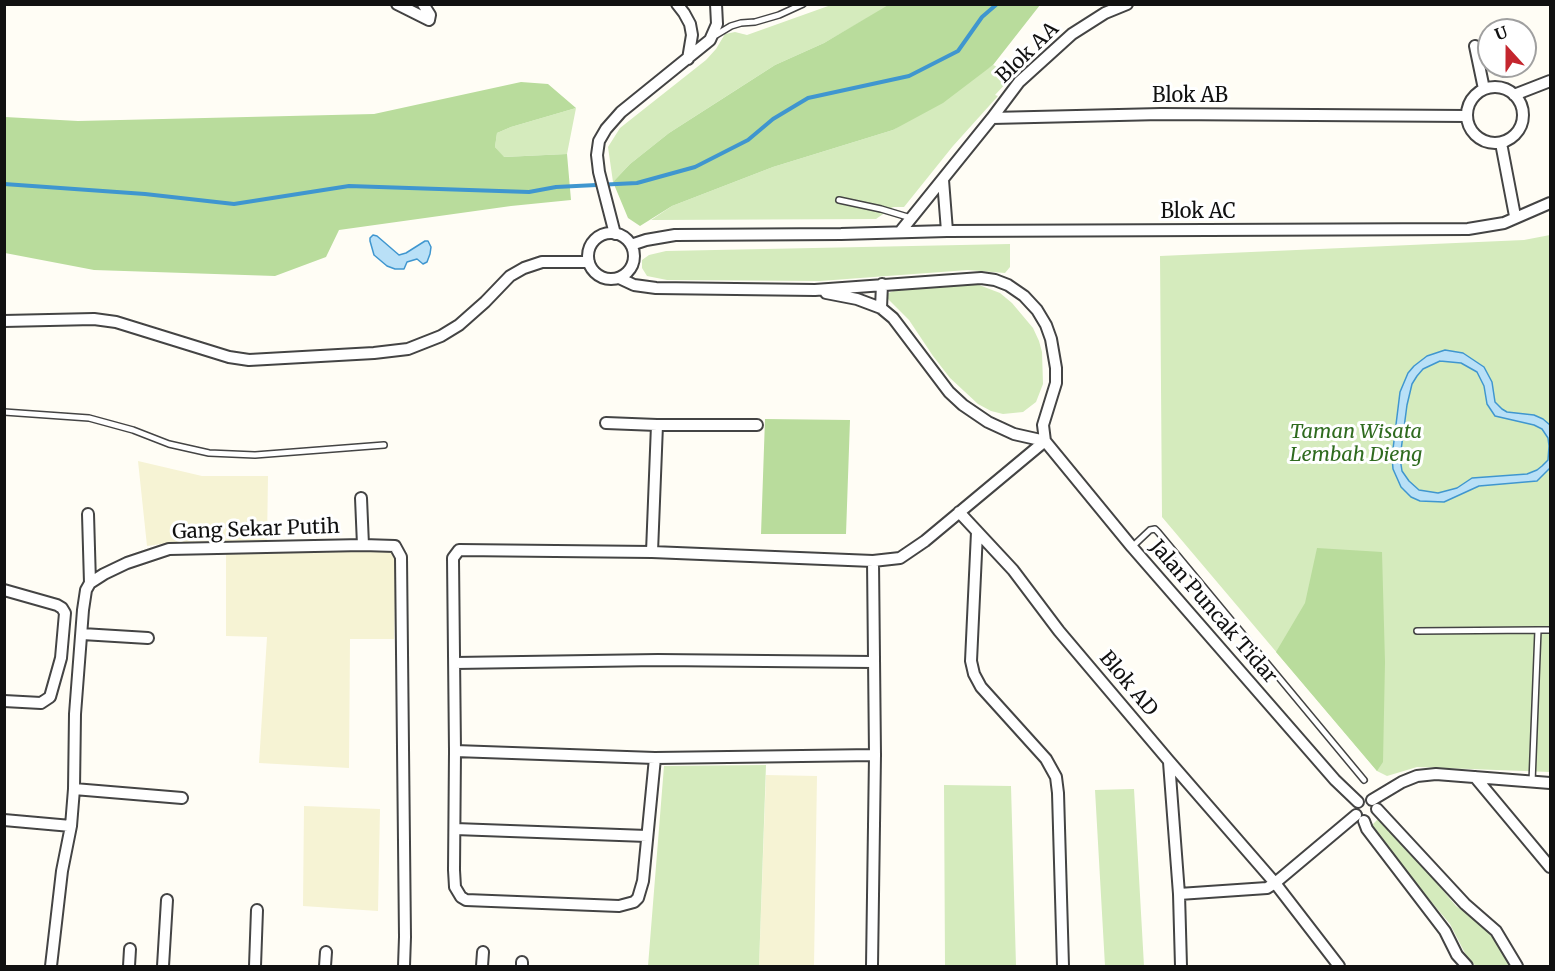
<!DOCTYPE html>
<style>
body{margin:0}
#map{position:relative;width:1555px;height:971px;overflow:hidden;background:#fffdf5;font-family:Merriweather,serif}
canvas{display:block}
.frame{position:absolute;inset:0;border:6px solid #111;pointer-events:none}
.north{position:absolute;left:1477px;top:18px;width:60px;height:60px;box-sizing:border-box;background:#fff;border:2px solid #a0a0a0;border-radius:50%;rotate:339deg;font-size:16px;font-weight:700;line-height:24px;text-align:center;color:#111}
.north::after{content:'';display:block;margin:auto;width:21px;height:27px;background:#c4262e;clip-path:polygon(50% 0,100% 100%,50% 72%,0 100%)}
</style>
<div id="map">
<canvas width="1555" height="971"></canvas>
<div class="frame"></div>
<div class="north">U</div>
</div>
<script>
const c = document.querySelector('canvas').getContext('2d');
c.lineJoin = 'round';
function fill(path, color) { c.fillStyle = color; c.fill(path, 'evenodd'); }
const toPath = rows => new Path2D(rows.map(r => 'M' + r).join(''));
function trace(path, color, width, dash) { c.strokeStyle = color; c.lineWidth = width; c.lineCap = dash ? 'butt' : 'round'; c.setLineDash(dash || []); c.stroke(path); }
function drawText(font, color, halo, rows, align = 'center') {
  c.font = font + ' Merriweather,serif'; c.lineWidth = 6; c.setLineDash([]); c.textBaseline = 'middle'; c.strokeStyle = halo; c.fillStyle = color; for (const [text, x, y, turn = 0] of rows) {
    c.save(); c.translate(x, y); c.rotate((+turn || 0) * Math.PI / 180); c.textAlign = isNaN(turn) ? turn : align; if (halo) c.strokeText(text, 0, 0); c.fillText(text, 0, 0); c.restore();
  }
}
const farmland = toPath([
 [138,461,202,476,268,476,267,542,175,542,147,546],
 [391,551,396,563,394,639,350,639,349,768,259,763,267,637,226,636,226,554],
 [766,775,817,776,814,966,759,966],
 [304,806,380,809,378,911,303,906]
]);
const green = toPath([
 [831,5,890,5,824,43,775,65,725,97,669,133,630,164,613,182,608,147,620,128,706,60,716,49,725,34,735,32,747,35],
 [993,65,1002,69,1009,80,995,95,998,96,953,146,904,207,893,207,876,219,651,220,672,206,773,167,893,130],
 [576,108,567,154,503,157,495,147,497,133,511,127],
 [1550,235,1550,772,1417,767,1387,776,1377,771,1162,517,1160,256,1524,240],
 [1010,244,1010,267,1005,273,968,270,820,281,667,280,647,276,642,268,642,260,649,255,666,251],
 [965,284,979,285,1000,293,1012,303,1033,328,1039,341,1042,352,1043,384,1036,402,1023,412,1003,414,991,411,978,404,950,378,933,356,909,320,888,299,886,294,896,290],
 [766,765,759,966,648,966,664,766],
 [944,785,1011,786,1016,966,945,966],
 [1134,789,1144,966,1105,966,1095,790],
 [1377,820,1382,820,1387,824,1456,906,1481,924,1498,944,1511,966,1476,966,1468,959,1450,924,1374,834,1371,826]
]);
const forest = toPath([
 [890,4,1040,5,993,65,943,103,893,130,773,167,672,206,640,226,628,218,613,182,630,164,669,133,775,65,824,43],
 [521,82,548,84,576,108,511,127,497,133,495,147,504,157,567,154,571,200,511,206,339,230,326,257,275,276,94,270,5,253,5,117,78,121,374,114],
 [765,419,850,420,846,534,761,534],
 [1317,548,1382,552,1385,662,1383,762,1377,771,1276,652,1305,603]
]);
const water = toPath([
 [373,235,377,236,399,255,406,253,425,241,428,241,431,247,430,254,427,262,423,264,417,259,407,262,404,269,395,269,387,266,374,255,370,241,370,238,373,235],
 [1445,350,1463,353,1484,367,1492,382,1495,402,1502,409,1507,412,1534,415,1543,419,1550,425,1550,468,1537,481,1479,486,1444,502,1420,501,1411,497,1401,487,1393,469,1392,457,1400,392,1408,373,1414,366,1427,356,1445,350],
 [1440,361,1461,363,1477,372,1484,386,1487,404,1495,416,1534,425,1542,429,1548,438,1549,446,1548,460,1542,466,1537,470,1527,474,1472,478,1457,488,1438,493,1419,490,1409,481,1402,471,1400,458,1407,405,1412,384,1417,376,1423,369,1440,361]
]);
const stream = toPath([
 [4,184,145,194,234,204,349,186,529,192,556,187,637,183,695,167,748,140,773,119,808,98,909,76,958,51,982,17,997,4]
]);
const service = toPath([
 [716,35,731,26,741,23,755,22,779,15,803,4],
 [839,200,881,209,911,218],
 [4,412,89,418,133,430,169,444,209,453,255,455,384,445],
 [1132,547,1150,530,1155,529,1158,532,1364,780],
 [1538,630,1550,630],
 [1417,631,1538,630,1532,782]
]);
const minor = toPath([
 [397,4,429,20,430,15,423,4],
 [677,4,684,13,690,24,692,35,688,59],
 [1475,46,1484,89],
 '1467 115a28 28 0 1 1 56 0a28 28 0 1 1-56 0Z',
 [1514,95,1550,81],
 [992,118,1019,82,1072,34,1105,13,1127,4],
 [1501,143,1515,216],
 [943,180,947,231],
 [900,232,992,118,1161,114,1467,116],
 '588 256a23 23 0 1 1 46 0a23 23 0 1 1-46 0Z',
 [615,234,599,172,597,155,599,141,606,129,621,112,710,40,717,24,716,4],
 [631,245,646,240,675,235,841,234,947,231,1468,229,1504,223,1550,203],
 [619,278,634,285,656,288,815,290,981,278,995,280,1008,285,1024,296,1037,310,1046,325,1051,339,1056,368,1056,383,1043,425,1045,441,1132,547,1335,780,1358,802],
 [826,293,857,299,881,308,893,318,949,392,963,405,988,422,1014,434,1045,441],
 [881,308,882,284],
 [4,321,94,319,116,322,229,357,249,360,374,353,408,349,441,336,459,325,485,302,510,276,524,268,542,262,589,262],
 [606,423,657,425,757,425],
 [361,498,363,545],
 [959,512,1013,570,1059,631,1169,761,1275,883,1356,815],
 [88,514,90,583],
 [977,532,971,661,974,674,981,687,1046,759,1056,777,1058,793,1063,966],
 [652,552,657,425],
 [4,590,57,605,62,608,65,613,61,658,50,697,41,703,4,701],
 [82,634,148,638],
 [455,663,658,660,873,662],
 [455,751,655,758,875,755,872,966],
 [875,755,873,561,900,558,925,541,1045,441],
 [655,758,643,881,638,898,634,902,619,906,466,900,461,897,455,887,454,870,455,751,453,558,459,550,652,552,873,561],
 [1169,762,1179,894,1181,966],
 [1475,777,1550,867],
 [74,789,182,798],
 [1372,800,1402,782,1417,776,1436,774,1550,783],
 [1377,809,1465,904,1496,931,1517,966],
 [4,820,71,826],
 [1364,821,1367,829,1445,931,1457,955,1467,966],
 [455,829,647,836],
 [1179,894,1267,888,1275,883,1339,966],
 [51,966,62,871,71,826,74,789,75,714,83,610,86,590,90,583,104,574,127,563,169,549,363,545,395,546,401,557,405,937,404,966],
 [129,966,130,949],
 [163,966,167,900],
 [255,966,257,910],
 [325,966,326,952],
 [482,966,483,952],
 [522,966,522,962]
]);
const streetNames = [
 ["Blok AA",1028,53,-44],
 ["Blok AB",1190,96],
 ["Blok AC",1198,212],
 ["Gang Sekar Putih",256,530,-2],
 ["Jalan Puncak Tidar",1213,612,49],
 ["Blok AD",1128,684,50]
];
const parkNames = [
 ["Taman Wisata",1356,432],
 ["Lembah Dieng",1356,455]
];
fill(farmland, '#f6f3d4');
fill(green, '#d5ebbd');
fill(forest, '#b9dc9c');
fill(water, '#b9e0f7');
trace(water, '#3f96cf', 1.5);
trace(stream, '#3f96cf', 4);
trace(service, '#444', 8);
trace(minor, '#444', 14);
trace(service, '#fff', 5);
trace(minor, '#fff', 10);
drawText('20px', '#111', '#fff', streetNames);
drawText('italic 20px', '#2f6b1f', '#fff', parkNames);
</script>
